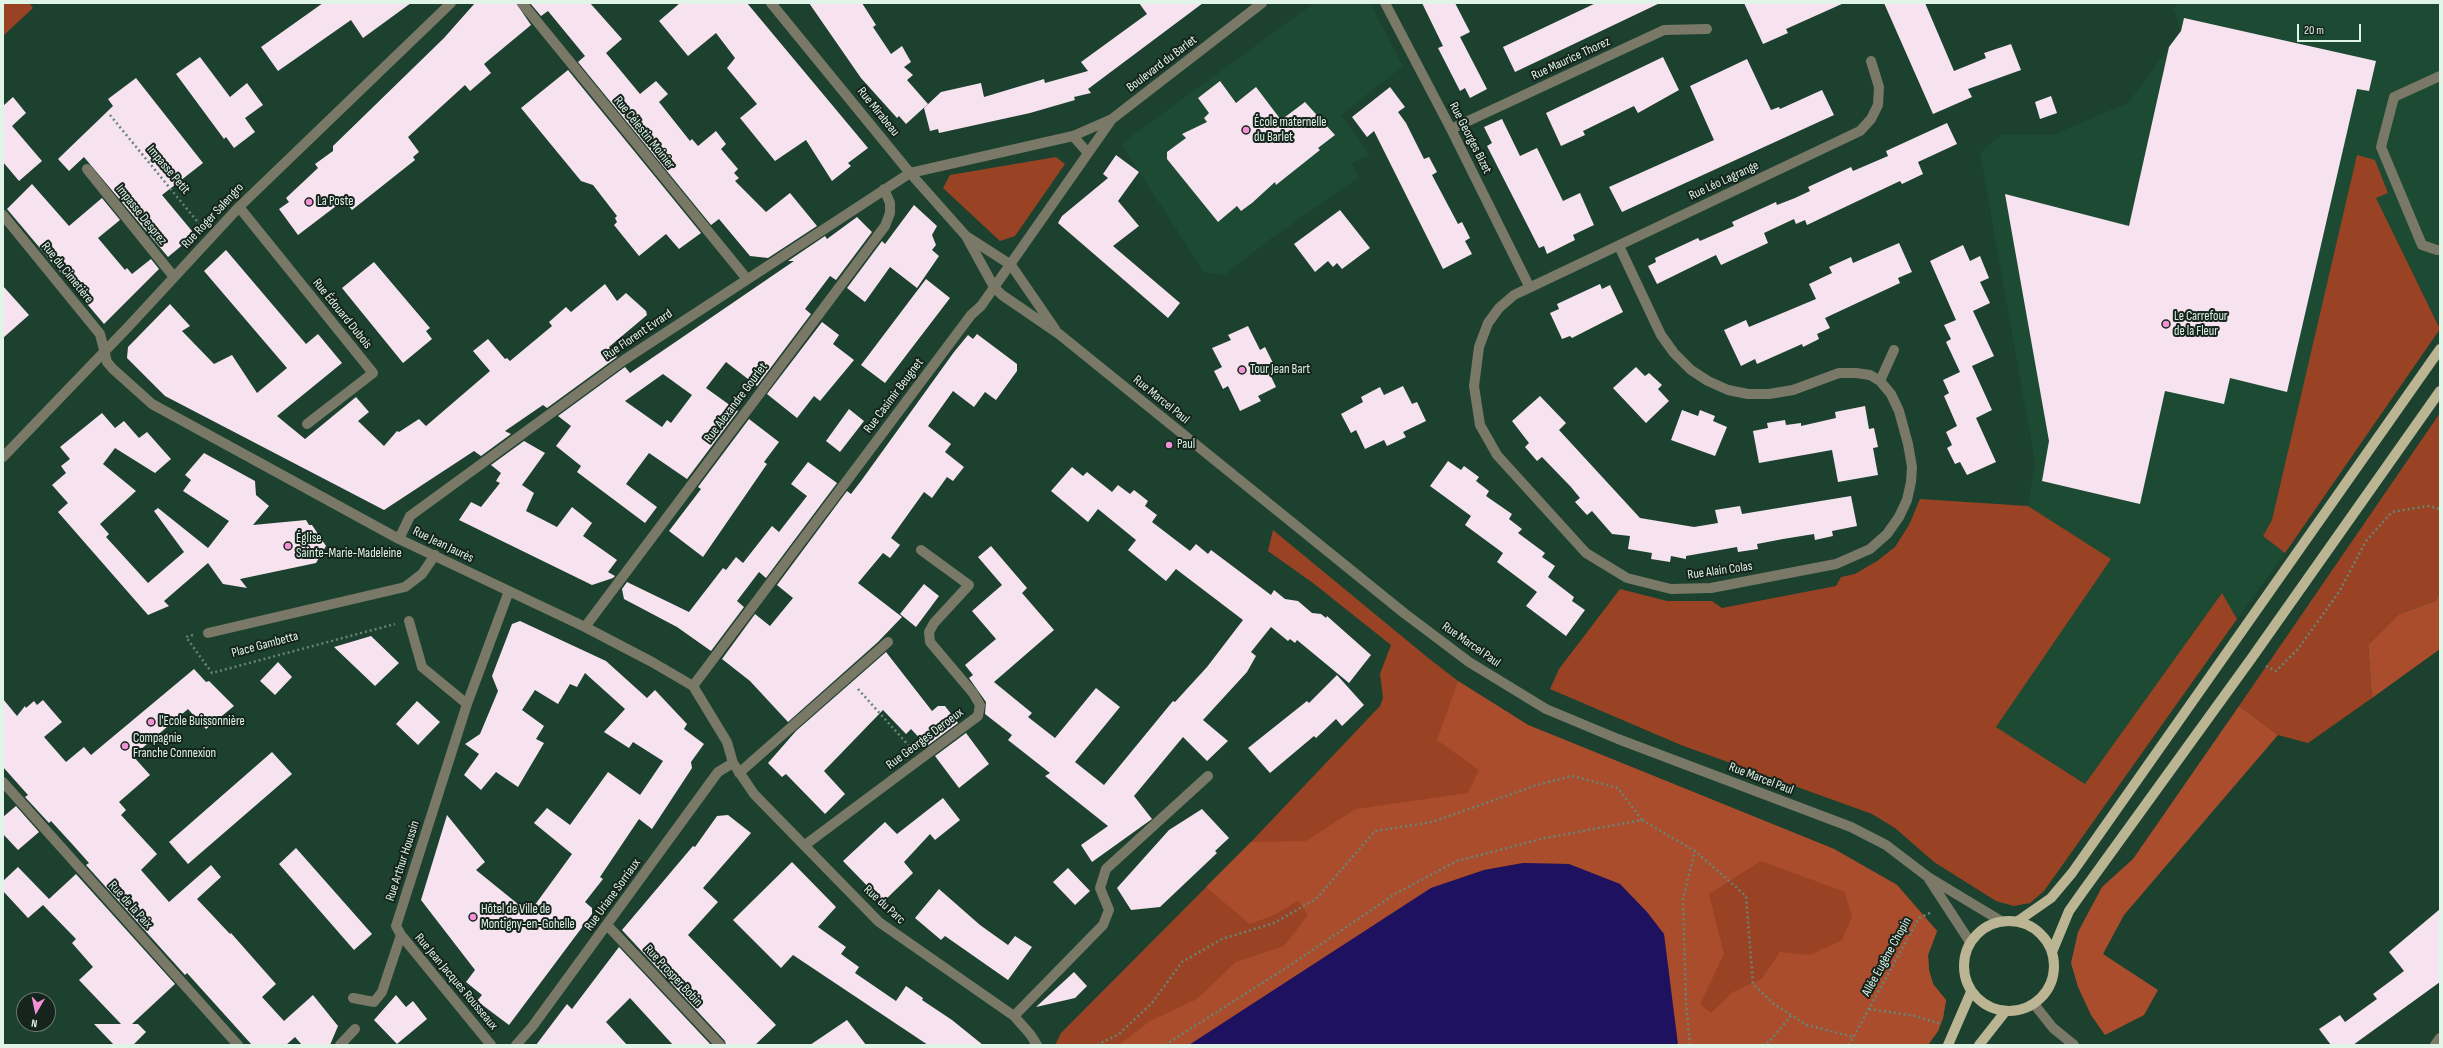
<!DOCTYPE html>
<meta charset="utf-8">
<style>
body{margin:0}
#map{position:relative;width:2443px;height:1048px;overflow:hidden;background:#1d412f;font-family:"Sofia Sans Condensed",sans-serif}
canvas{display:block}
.frame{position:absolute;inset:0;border:4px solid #e0f4e8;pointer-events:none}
.north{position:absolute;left:16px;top:992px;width:40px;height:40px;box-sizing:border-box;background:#15241c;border:1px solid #66776e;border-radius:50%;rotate:189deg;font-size:11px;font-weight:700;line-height:16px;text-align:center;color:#e0f4e8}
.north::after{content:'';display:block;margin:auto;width:14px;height:18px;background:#f391d5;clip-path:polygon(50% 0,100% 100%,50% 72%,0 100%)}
.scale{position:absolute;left:2297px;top:24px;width:64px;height:18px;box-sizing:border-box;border:2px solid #e0f4e8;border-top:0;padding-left:5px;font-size:12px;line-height:14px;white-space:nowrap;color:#e0f4e8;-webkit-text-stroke:3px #15241c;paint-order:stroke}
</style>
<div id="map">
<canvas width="2443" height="1048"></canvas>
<div class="frame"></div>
<div class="north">N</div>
<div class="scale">20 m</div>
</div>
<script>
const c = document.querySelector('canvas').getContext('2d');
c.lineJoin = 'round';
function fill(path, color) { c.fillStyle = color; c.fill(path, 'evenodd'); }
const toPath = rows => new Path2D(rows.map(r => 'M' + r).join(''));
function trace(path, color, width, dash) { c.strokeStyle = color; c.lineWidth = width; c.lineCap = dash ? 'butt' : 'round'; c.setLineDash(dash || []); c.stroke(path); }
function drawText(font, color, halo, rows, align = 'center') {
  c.font = font + ' "Sofia Sans Condensed",sans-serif'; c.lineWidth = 4; c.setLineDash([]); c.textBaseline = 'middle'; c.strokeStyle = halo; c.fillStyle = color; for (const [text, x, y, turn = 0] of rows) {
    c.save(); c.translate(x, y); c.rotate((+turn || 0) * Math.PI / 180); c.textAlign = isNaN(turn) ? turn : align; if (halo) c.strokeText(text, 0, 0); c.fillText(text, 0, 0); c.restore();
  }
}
const built = toPath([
 [1314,3,1370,3,1403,66,1341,115,1370,155,1352,163,1358,178,1266,242,1225,275,1204,272,1121,144],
 [2179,3,2440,3,2440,327,2376,198,2375,160,2272,520,2263,536,2285,553,2237,619,2222,593,2086,784,1996,727,2111,559,2028,506,2035,462,1980,153,2002,134,2052,135,2128,103,2181,31,2173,8]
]);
const green = toPath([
 [3,3,29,3,33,8,3,36],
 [2357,155,2375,160,2388,193,2376,198,2440,329,2285,553,2263,536,2272,520],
 [1056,157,1065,164,1015,236,1000,241,943,188,950,175],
 [2440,413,2440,593,2435,601,2399,614,2368,645,2372,698,2308,743,2278,735,2239,706],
 [1920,499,2028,506,2111,559,1996,727,2085,784,2222,593,2237,619,2044,891,2030,903,2014,906,1996,901,1934,862,1895,828,1872,814,1681,745,1550,689,1559,669,1620,589,1667,601,1712,601,1722,608,1836,586,1841,577,1855,574,1877,561,1895,547,1909,525],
 [1273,530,1427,657,1458,681,1528,725,1834,849,1897,885,1937,931,1928,955,1929,970,1933,984,1946,1000,1943,1018,1938,1031,1928,1045,1055,1045,1061,1033,1251,842,1380,706,1383,698,1380,674,1391,645,1313,583,1268,551]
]);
const forest = toPath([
 [2440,593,2440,649,2372,698,2368,645,2399,614,2435,601],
 [1458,681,1528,725,1834,849,1897,885,1937,931,1928,955,1929,970,1933,984,1946,1000,1943,1018,1938,1031,1928,1045,1678,1045,1664,934,1647,912,1620,884,1569,864,1523,863,1484,870,1431,888,1189,1045,1119,1045,1150,1021,1197,999,1236,962,1284,946,1308,915,1298,901,1272,916,1250,924,1206,887,1251,842,1306,841,1356,809,1468,793,1479,770,1437,740],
 [1761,861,1845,892,1852,917,1842,940,1810,955,1780,952,1762,979,1733,992,1711,1013,1700,1004,1724,954,1709,894],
 [2239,706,2278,735,2124,915,2103,954,2158,990,2144,1015,2105,1035,2091,1015,2078,987,2071,963,2078,932,2102,887,2133,859]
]);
const water = toPath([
 [1523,863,1569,864,1620,884,1647,912,1664,934,1678,1045,1189,1045,1431,888,1484,870]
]);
const building = toPath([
 [323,3,411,3,363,38,351,20,278,71,261,47],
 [475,3,516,3,531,25,484,64,491,73,470,91,465,85,408,137,419,152,413,157,415,160,352,210,344,200,298,235,279,209,289,202,286,198,318,168,315,164,333,151,333,146,444,38],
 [530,3,590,3,622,39,606,53,640,94,656,81,668,94,659,102,690,141,692,139,698,146,716,131,726,144,721,149,738,169,734,173,739,178,735,181,766,212,790,193,817,226,768,258,750,256,719,219,711,225,578,62,585,56,548,11,541,16],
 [680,3,747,3,868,148,848,163,851,166,832,181,806,140,775,161,740,118,757,104,727,68,735,58,716,33,688,56,659,21],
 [809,3,862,3,876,25,873,27,891,54,902,46,911,62,904,67,913,75,907,80,928,104,906,124,899,116,897,118,861,78],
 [1139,3,1203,3,1088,89,1091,93,1074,97,1075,100,1030,113,939,133,938,129,930,131,924,108,941,92,981,83,984,97,1044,79,1045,83,1088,71,1081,62,1147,14],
 [1422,3,1455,3,1470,32,1460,37,1487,89,1470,98,1465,88,1460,91,1438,48,1443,46],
 [1596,3,1660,3,1515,72,1503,47],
 [1744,3,1844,3,1786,29,1788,33,1763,44],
 [1884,3,1925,3,1954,71,1986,58,1984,53,2011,44,2021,70,1968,89,1972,97,1933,114],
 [2184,18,2376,61,2369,91,2357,89,2287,392,2230,378,2224,404,2165,391,2140,504,2042,481,2049,441,2005,194,2129,226,2169,47,2181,31],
 [200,57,230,97,247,83,263,105,245,118,255,132,234,148,226,137,224,139,176,74],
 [1663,57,1679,90,1638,113,1634,106,1583,131,1585,135,1561,146,1546,113],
 [1747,59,1771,110,1779,107,1780,109,1822,90,1834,115,1622,212,1609,187,1714,140,1690,86],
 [568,70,701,233,679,249,666,234,639,256,614,225,617,222,615,218,617,216,593,185,581,181,521,108],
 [136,78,203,163,162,195,192,231,192,237,168,257,84,157,69,171,58,159,113,106,108,99],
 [1220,81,1236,103,1256,87,1281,120,1305,102,1335,135,1318,148,1320,150,1276,185,1275,182,1252,203,1241,211,1237,206,1218,222,1167,159,1167,152,1186,138,1182,134,1207,122,1204,118,1209,113,1198,98],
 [1390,87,1405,107,1398,112,1406,123,1424,159,1429,157,1437,172,1432,175,1458,224,1462,222,1470,238,1465,241,1472,254,1443,269,1374,131,1367,137,1352,117],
 [2051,96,2057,113,2040,119,2035,102],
 [13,97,26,113,12,126,42,161,19,181,3,162,3,106],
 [1502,119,1520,156,1537,148,1563,201,1580,193,1594,225,1573,235,1575,240,1547,254,1544,246,1539,248,1487,146,1492,143,1484,127],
 [1947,123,1957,144,1918,162,1923,174,1902,184,1900,181,1807,225,1805,220,1796,224,1794,219,1764,233,1768,243,1721,265,1716,255,1657,284,1648,266,1656,262,1655,258,1698,238,1700,241,1734,226,1732,222,1776,202,1777,205,1795,198,1810,191,1808,187,1851,167,1853,171,1888,156,1886,151],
 [1116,155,1139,172,1118,201,1139,226,1113,246,1180,303,1168,318,1058,223,1062,216,1108,178,1103,174],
 [32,184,69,226,102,198,120,220,98,238,125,270,127,268,132,274,151,259,159,269,104,324,7,209],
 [914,205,937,226,932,235,936,245,932,250,939,256,917,288,890,267,865,302,847,288,882,241,885,244],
 [1340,210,1370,248,1342,269,1337,263,1333,267,1328,261,1315,272,1294,244],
 [857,217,872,232,836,280,830,276,805,309,811,314,757,386,726,362,706,388,738,411,687,479,649,453,626,484,657,507,645,523,577,472,581,466,556,446,571,426,558,416,625,367,630,373,794,261,788,261,825,236,827,239],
 [663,374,692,395,671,423,667,420,662,427,625,401],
 [1899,243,1912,272,1898,278,1900,283,1825,318,1830,328,1817,334,1819,339,1803,347,1802,344,1757,364,1755,359,1741,366,1724,330,1746,320,1749,327,1816,299,1809,284,1832,273,1829,267,1851,257,1853,263],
 [1963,245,1970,261,1980,256,1989,278,1980,282,1990,303,1973,311,1994,356,1972,366,1992,410,1976,418,1996,462,1967,475,1960,462,1955,464,1947,448,1952,445,1946,432,1957,426,1944,396,1949,393,1943,380,1960,372,1946,342,1951,339,1944,325,1956,320,1930,261],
 [226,250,306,344,318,334,342,363,277,416,305,439,356,397,369,412,358,421,384,446,397,431,399,432,419,419,426,426,490,371,473,351,488,339,505,359,507,358,510,361,552,326,549,322,566,307,571,312,605,284,617,301,626,293,646,311,647,315,609,347,617,357,547,408,543,405,505,431,511,434,481,456,474,451,384,510,165,396,127,358,128,347,170,304,190,326,182,331,214,364,232,355,257,393,287,368,204,271],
 [374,262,430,328,426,331,432,339,403,363,342,288],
 [926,279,950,298,885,383,861,365],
 [1600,284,1602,289,1610,285,1623,312,1572,338,1570,336,1562,339,1550,313,1559,309,1557,304],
 [3,286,29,315,3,338],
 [822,322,839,335,833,344,854,360,820,401,814,396,797,418,767,394],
 [1248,326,1260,350,1265,347,1274,365,1267,368,1276,387,1258,396,1261,401,1240,411,1228,386,1223,389,1214,371,1222,367,1212,348,1231,340,1228,335],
 [977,334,1017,364,1017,371,996,400,985,392,974,407,953,391,928,426,951,444,945,452,964,467,953,481,947,477,932,498,924,492,891,538,900,545,890,558,883,553,858,583,902,617,878,642,788,722,750,681,722,659,755,614,770,626,793,598,777,585,847,491,851,494,861,481,954,352,968,335,973,339],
 [1636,367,1645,376,1649,373,1662,385,1658,389,1669,401,1646,423,1613,388],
 [1403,386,1412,404,1417,402,1426,421,1403,432,1406,437,1387,446,1384,440,1365,449,1356,430,1351,433,1341,414,1363,402,1361,397,1380,387,1384,395],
 [1540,396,1566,423,1559,430,1640,518,1694,527,1718,523,1715,510,1740,506,1742,514,1851,496,1857,526,1832,531,1833,536,1815,540,1814,534,1783,539,1757,544,1758,549,1738,552,1737,547,1686,556,1686,559,1671,556,1670,562,1651,559,1652,553,1628,549,1630,536,1612,534,1592,511,1587,515,1575,502,1580,498,1571,487,1542,457,1537,461,1525,447,1529,443,1512,421],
 [1865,406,1869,429,1874,428,1878,447,1873,448,1878,475,1838,482,1832,450,1759,463,1753,431,1768,428,1767,423,1785,420,1786,425,1801,423,1801,426,1836,418,1835,412],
 [849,409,864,421,840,452,826,441],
 [1682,410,1698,416,1700,410,1715,416,1713,421,1727,427,1715,456,1671,440],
 [102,413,115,428,124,421,139,438,147,432,171,459,155,473,115,448,103,464,136,491,100,524,109,534,106,537,148,583,184,552,154,511,158,508,208,548,229,521,183,491,191,480,185,475,204,453,255,481,256,495,269,506,253,525,306,520,309,525,312,525,326,546,316,563,240,579,247,588,223,584,208,563,164,601,169,606,148,615,58,512,68,503,52,485,66,473,61,466,70,459,60,447],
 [749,419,779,442,764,462,767,464,703,557,669,531,701,489,698,487],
 [524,441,545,453,522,485,534,493,526,511,557,527,572,507,592,523,583,536,617,560,608,572,615,576,613,578,592,585,459,520,471,502,481,507,500,483,496,481,501,473,491,465],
 [1448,461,1461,470,1464,466,1479,477,1476,481,1489,491,1486,496,1512,514,1509,519,1522,529,1518,533,1545,553,1542,557,1555,566,1548,577,1574,597,1572,601,1585,610,1566,636,1526,606,1537,592,1497,562,1503,553,1465,525,1471,516,1430,486],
 [808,462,837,483,766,578,759,572,737,601,744,607,711,651,677,627,624,599,622,589,627,582,689,612,723,568,726,570,736,557,743,563,772,526,779,532,807,496,791,484],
 [1072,467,1083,476,1087,472,1112,492,1118,485,1130,494,1134,490,1148,501,1145,506,1157,515,1152,522,1190,551,1196,544,1208,554,1211,550,1271,595,1274,590,1285,599,1298,601,1312,613,1321,614,1326,618,1327,616,1371,655,1349,683,1297,640,1295,643,1290,639,1288,641,1271,627,1251,652,1256,656,1247,672,1203,720,1228,741,1207,761,1183,737,1134,796,1152,819,1092,862,1081,845,1108,826,1045,776,1050,773,1008,740,1012,735,985,714,986,702,969,678,973,675,965,665,996,639,972,611,1002,585,978,557,991,546,1027,588,1022,593,1054,630,994,682,1032,713,1028,717,1055,738,1096,688,1120,707,1075,762,1104,785,1173,701,1175,702,1207,667,1243,620,1176,569,1166,581,1128,550,1136,540,1098,509,1088,522,1051,491],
 [924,584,939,596,916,627,900,614],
 [520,621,606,661,647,698,655,690,687,724,684,729,704,744,691,762,692,768,652,829,639,819,600,877,603,879,585,902,592,908,592,914,509,1025,477,1001,482,995,466,982,475,970,421,900,447,815,485,862,476,870,529,913,572,854,534,823,547,808,570,825,608,772,640,795,663,761,633,742,629,748,604,732,625,709,585,673,577,687,570,684,558,704,535,690,522,710,544,726,536,739,544,743,518,787,496,772,481,790,464,775,479,754,465,744,480,734,498,691,492,676,512,624],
 [371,636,399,663,375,686,334,647],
 [886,652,932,711,938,706,945,706,958,723,927,746,911,729,906,734,883,710,824,771,845,794,825,814,786,774,782,777,768,763,796,731],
 [278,662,292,677,275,695,260,681],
 [194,669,206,682,209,681,234,706,206,729,188,709,133,756,150,775,119,802,126,810,121,815,157,854,141,870,169,902,211,865,221,877,197,899,230,934,231,933,276,984,262,997,284,1021,313,995,338,1026,330,1045,302,1045,295,1037,286,1045,252,1045,187,973,185,975,86,865,89,863,73,845,51,821,49,823,25,797,28,795,3,767,3,699,17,716,25,706,26,708,34,701,37,705,43,700,62,722,44,737,66,762,84,747,91,755],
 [1337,675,1364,705,1342,726,1336,719,1316,738,1314,736,1270,773,1248,748,1307,701,1309,703],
 [417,701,440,722,418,745,396,724],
 [966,733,989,764,959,788,935,756],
 [272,752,292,774,188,864,169,842],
 [943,798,960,820,935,840,930,834,904,862,913,873,883,902,843,861,885,822,897,834],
 [16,806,39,832,18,850,3,834,3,817],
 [1202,809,1229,838,1215,851,1217,853,1160,907,1131,910,1117,888,1169,830],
 [728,815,751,833,703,888,718,902,688,935,776,1025,755,1045,726,1045,725,1041,622,930,693,846,695,847,717,816],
 [296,848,372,934,354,950,279,864],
 [792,862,836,907,818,927,846,947,841,954,859,967,855,973,896,1001,906,986,923,998,922,1000,952,1020,983,1045,928,1045,793,955,781,968,733,920],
 [18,867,49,899,76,874,175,984,132,1024,138,1024,146,1032,133,1045,114,1045,94,1024,121,1024,79,980,93,967,72,943,76,939,43,905,28,918,3,891,3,881],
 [1068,868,1090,891,1075,905,1053,882],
 [939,889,980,925,1008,945,1015,936,1032,947,1008,980,945,936,941,940,915,918],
 [2440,909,2440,982,2353,1045,2331,1045,2319,1029,2340,1015,2345,1022,2377,999,2373,994,2404,971,2389,952],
 [619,947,711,1045,673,1045,630,998,606,1022,627,1045,536,1045,567,1004,572,1009],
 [1074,972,1087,986,1075,998,1036,1007],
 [396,995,406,1007,413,1001,427,1019,397,1044,374,1020],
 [847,1020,866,1045,810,1045]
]);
const path = toPath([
 [110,115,201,226],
 [193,635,186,637,212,673,395,624],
 [2266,666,2276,671,2298,649,2339,592,2366,541,2392,512,2428,506,2440,509],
 [858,689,910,747],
 [1869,1009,1915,1016,1941,1024],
 [1097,1045,1119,1034,1152,1003,1182,962,1222,939,1274,923,1316,899,1375,831,1432,822,1534,786,1572,776,1618,788,1642,820],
 [1165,1045,1289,966,1395,894,1457,861,1545,838,1642,820,1695,851,1746,896,1753,984,1774,1004,1807,1025,1853,1037],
 [1690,1045,1686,1003,1683,899,1695,851],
 [1762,1045,1769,1042,1791,1016],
 [1849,1045,1919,918,1932,912]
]);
const minor = toPath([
 [522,3,747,279],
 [771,3,910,173,966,236,1011,265,1055,329],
 [1385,3,1451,129,1529,286],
 [1451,129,1664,30,1707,29],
 [1073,136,1088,153],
 [87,169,174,277],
 [239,207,373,373,307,424],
 [3,215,100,334,107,362,113,369,152,404,399,539,585,627,652,662,693,686,727,742,733,763,754,794,879,922,1014,1016,1030,1034,1037,1045],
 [966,236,994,287,1002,295,1059,334,1404,613,1469,662,1546,709,1618,739,1851,827,1886,845,1928,877,2001,921],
 [1619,246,1661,335,1674,353,1691,370,1708,381,1728,390,1748,394,1769,394,1793,390,1839,373,1856,373,1870,375,1880,381,1891,394,1899,411,1908,444,1912,467,1911,482,1907,500,1899,517,1887,534,1870,549,1836,564,1711,588,1671,589,1627,578,1586,553,1497,455,1480,425,1474,386,1479,347,1488,323,1499,308,1514,295,1860,131,1871,119,1878,105,1879,87,1871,61],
 [2437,250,2422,245,2381,147,2394,97,2440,76],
 [1880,381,1894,350],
 [3,457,129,326,239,207,451,3],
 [399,539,410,516,624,360,910,173,1073,136,1112,119,1262,3],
 [409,621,422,667,467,704],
 [585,627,885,226,890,213,890,203,884,189],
 [208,633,405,587,422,574,435,555],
 [693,686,971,315,981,306,1112,119],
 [739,773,888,642],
 [3,782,238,1045],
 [805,845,978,716,980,705,973,693,930,642,929,632,934,623,969,585,921,550],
 [1929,879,1970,942],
 [607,925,720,1045],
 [353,998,374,1002,382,992,401,935],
 [2034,1004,2053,1028,2074,1045],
 [1014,1016,1103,925,1109,910,1100,888,1106,869,1208,776],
 [340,1045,355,1029],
 [491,1045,401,935,396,926,467,704,509,591],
 [516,1045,532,1027,718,772,733,763],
 [2435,1045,2440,1038]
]);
const major = toPath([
 '1964 966a45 45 0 1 1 90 0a45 45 0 1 1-90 0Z',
 [2018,921,2051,898,2072,873,2440,349],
 [2052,952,2069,911,2081,894,2251,659,2440,391],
 [1948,1045,1971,992],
 [1979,1045,2005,1012]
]);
const markers = [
 [1246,130,4,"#f391d5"],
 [309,202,4,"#f391d5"],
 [2166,324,4,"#f391d5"],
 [1242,370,4,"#f391d5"],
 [1169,445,4,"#f391d5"],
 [288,546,4,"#f391d5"],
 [151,722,4,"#f391d5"],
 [125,746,4,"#f391d5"],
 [473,917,4,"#f391d5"]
];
const streetNames = [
 ["Rue Maurice Thorez",1571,59,-25],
 ["Boulevard du Barlet",1162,64,-37],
 ["Rue Mirabeau",878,112,51],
 ["Rue Célestin Moinier",644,133,51],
 ["Rue Georges Bizet",1470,138,63],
 ["Impasse Petit",168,170,50],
 ["Rue Léo Lagrange",1724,181,-25],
 ["Impasse Desprez",141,215,51],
 ["Rue Roger Salengro",213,216,-47],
 ["Rue du Cimetière",67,273,51],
 ["Rue Édouard Dubois",342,314,51],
 ["Rue Florent Evrard",638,335,-34],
 ["Rue Casimir Beugnet",894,396,-53],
 ["Rue Marcel Paul",1161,400,39],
 ["Rue Alexandre Gourlet",736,403,-53],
 ["Rue Jean Jaurès",443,545,26],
 ["Rue Alain Colas",1720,571,-8],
 ["Place Gambetta",265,645,-15],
 ["Rue Marcel Paul",1471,645,35],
 ["Rue Georges Deroeux",925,739,-37],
 ["Rue Marcel Paul",1761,779,21],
 ["Rue Arthur Houssin",403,861,-72],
 ["Rue Uriane Sorriaux",613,895,-54],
 ["Rue de la Paix",130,905,48],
 ["Rue du Parc",884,905,42],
 ["Allée Eugène Chopin",1887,957,-61],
 ["Rue Prosper Bobin",673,976,47],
 ["Rue Jean Jacques Rousseaux",456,982,50]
];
const poiNames = [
 ["École maternelle",1254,123],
 ["du Barlet",1254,138],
 ["La Poste",317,202],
 ["Le Carrefour",2174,317],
 ["de la Fleur",2174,332],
 ["Tour Jean Bart",1250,370],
 ["Paul",1177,445],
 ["Église",296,539],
 ["Sainte-Marie-Madeleine",296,554],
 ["l'Ecole Buissonnière",159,722],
 ["Compagnie",133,739],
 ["Franche Connexion",133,754],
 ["Hôtel de Ville de",481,910],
 ["Montigny-en-Gohelle",481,925]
];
fill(built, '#1c4a33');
fill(green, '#9a4324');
fill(forest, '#aa4d2d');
fill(water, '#1d1160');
fill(building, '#f6e3ef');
trace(path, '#678575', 2.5, [2, 3]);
trace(minor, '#7a7867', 10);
trace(major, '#bbb594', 10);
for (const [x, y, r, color] of markers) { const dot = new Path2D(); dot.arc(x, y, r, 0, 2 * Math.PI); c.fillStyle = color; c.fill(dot); trace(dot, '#15241c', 1.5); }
drawText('13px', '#e0f4e8', '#15241c', streetNames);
drawText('13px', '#e0f4e8', '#15241c', poiNames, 'left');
</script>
